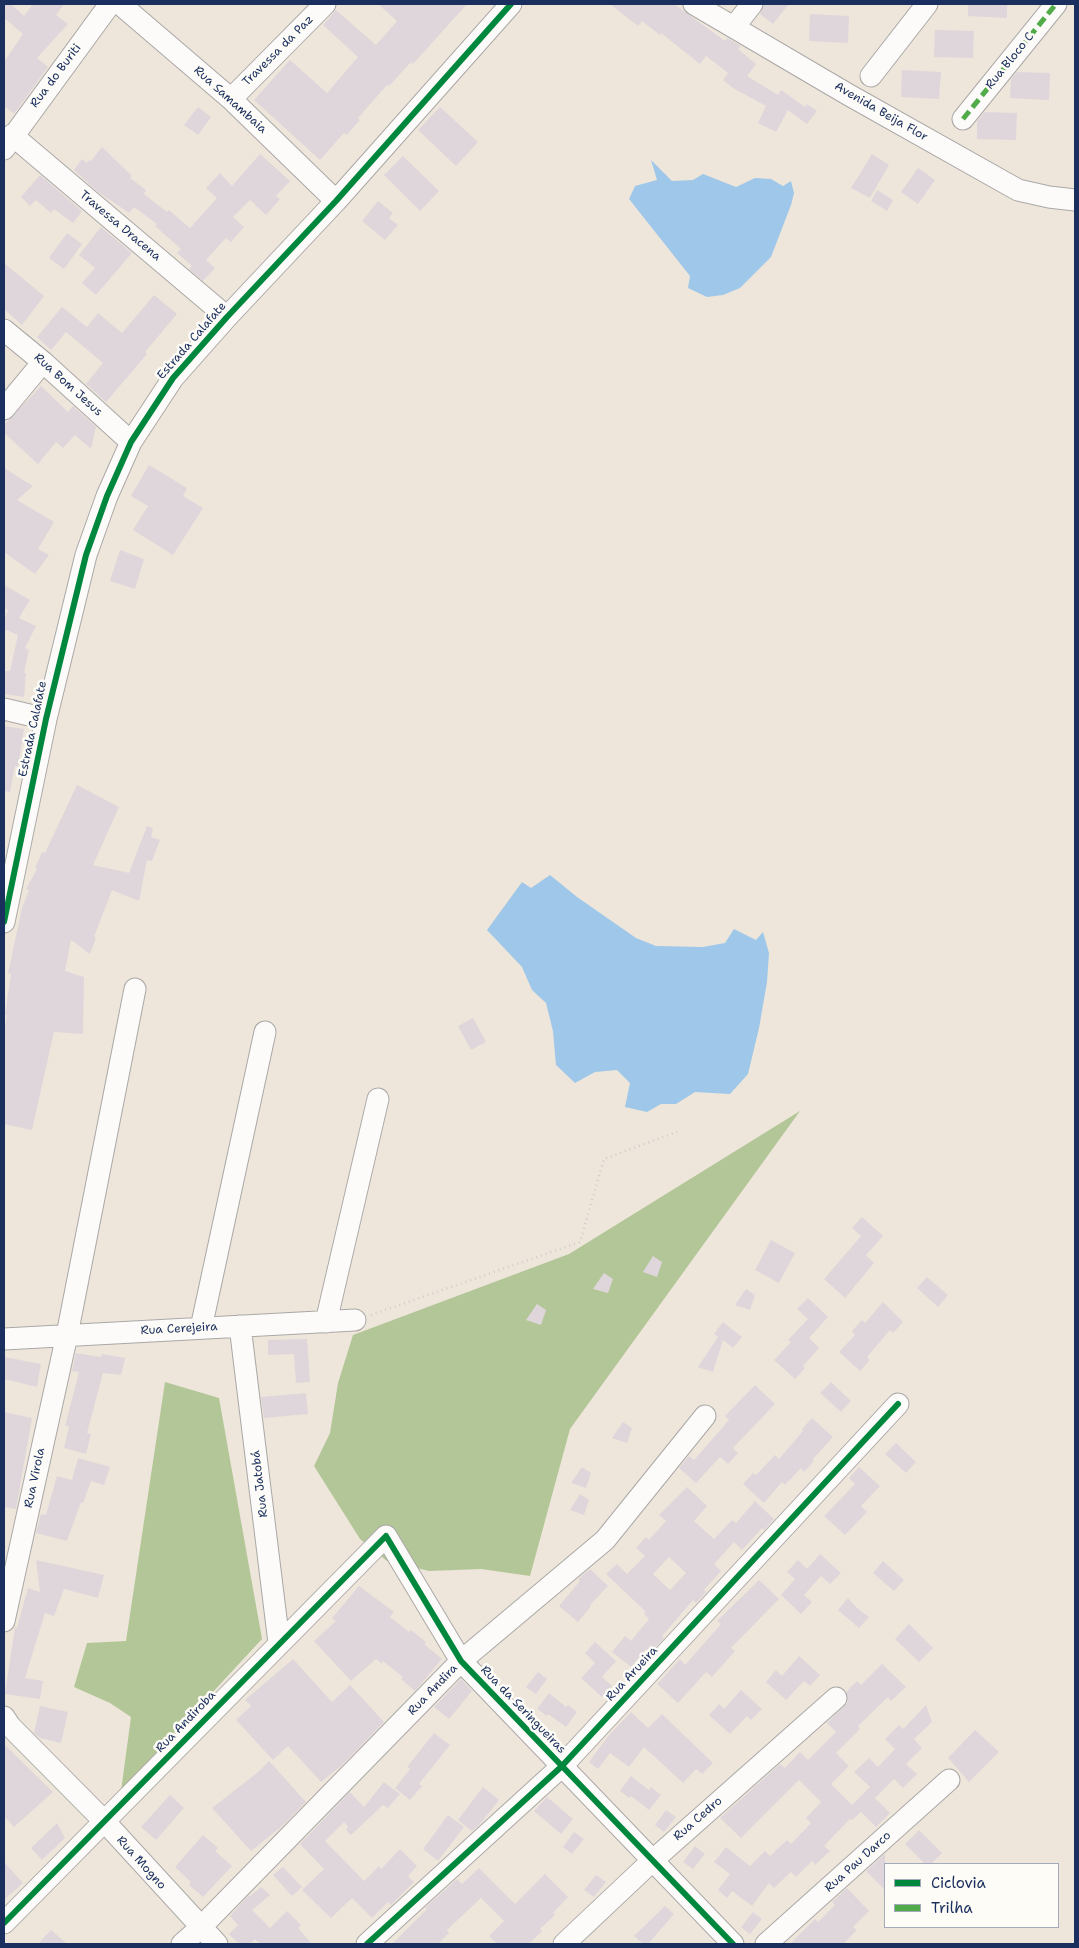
<!DOCTYPE html>
<meta charset="utf-8">
<style>
body{margin:0}
#map{position:relative;width:1079px;height:1948px;overflow:hidden;background:#eee6da;font-family:"Shantell Sans",sans-serif}
canvas{display:block}
.frame{position:absolute;inset:0;border:5px solid #1b2f5e;pointer-events:none}
.legend{position:absolute;left:884px;top:1863px;width:175px;height:65px;box-sizing:border-box;background:#fdfcf7;border:1px solid #a3aaba;margin:0;padding:6px 9px;list-style:none;font-size:15px;color:#1b2f5e}
.legend li{display:flex;align-items:center;gap:10px;height:25px}
.legend b{width:25px;border:1px solid #a3aaba}
</style>
<div id="map">
<canvas width="1079" height="1948"></canvas>
<div class="frame"></div>
<ul class="legend">
<li><b style="height:6px;background:#00873e"></b>Ciclovia</li>
<li><b style="height:6px;background:#52ab49"></b>Trilha</li>
</ul>
</div>
<script>
const c = document.querySelector('canvas').getContext('2d');
c.lineJoin = 'round';
function fill(path, color) { c.fillStyle = color; c.fill(path, 'evenodd'); }
const toPath = rows => new Path2D(rows.map(r => 'M' + r).join(''));
function trace(path, color, width, dash) { c.strokeStyle = color; c.lineWidth = width; c.lineCap = dash ? 'butt' : 'round'; c.setLineDash(dash || []); c.stroke(path); }
function drawText(font, color, halo, rows, align = 'center') {
  c.font = font + ' "Shantell Sans",sans-serif'; c.lineWidth = 5; c.setLineDash([]); c.textBaseline = 'middle'; c.strokeStyle = halo; c.fillStyle = color; for (const [text, x, y, turn = 0] of rows) {
    c.save(); c.translate(x, y); c.rotate((+turn || 0) * Math.PI / 180); c.textAlign = isNaN(turn) ? turn : align; if (halo) c.strokeText(text, 0, 0); c.fillText(text, 0, 0); c.restore();
  }
}
const forest = toPath([
 [800,1111,570,1429,530,1576,481,1569,429,1571,387,1561,360,1539,314,1466,330,1433,338,1383,353,1335,569,1254],
 [165,1382,219,1398,262,1639,121,1791,131,1717,110,1703,74,1687,87,1643,126,1641]
]);
const water = toPath([
 [651,160,672,181,693,180,703,174,736,187,755,178,771,179,783,186,791,181,794,193,791,205,771,257,740,288,723,295,707,297,688,288,690,276,629,199,635,186,657,180],
 [550,875,577,897,636,938,656,946,703,947,725,943,734,929,756,940,763,932,769,953,767,982,759,1028,748,1074,730,1094,695,1092,676,1104,661,1104,647,1112,625,1107,630,1083,617,1070,595,1072,575,1083,556,1065,553,1031,546,1003,532,990,522,967,487,930,522,882,531,888]
]);
const building = toPath([
 [4,4,11,4,24,16,33,4,64,4,56,15,68,24,37,58,48,67,14,114,4,106,4,62,23,34,4,18],
 [378,4,467,4,413,64,411,62,389,86,387,85,358,118,360,120,347,135,344,133,320,160,254,100,290,60,327,93,358,57,323,25,336,10,376,45,397,21],
 [610,4,674,4,725,41,727,38,741,46,738,49,756,64,747,76,778,95,781,90,805,107,807,104,817,111,807,124,788,110,776,132,758,123,766,106,733,88,723,80,728,73,706,56,700,64,661,33,660,35,642,21,638,26],
 [764,4,789,4,773,24,760,14],
 [968,4,1007,4,1007,18,968,16],
 [810,14,849,16,848,43,809,41],
 [935,30,974,31,973,58,934,57],
 [902,70,941,72,939,99,901,97],
 [1017,72,1050,73,1049,100,1010,98,1011,79],
 [198,107,211,117,198,135,184,125],
 [440,107,478,142,456,166,418,130],
 [985,112,1017,113,1016,140,977,139,977,121],
 [102,147,132,176,130,178,146,190,144,194,167,212,169,210,190,228,217,198,206,188,220,173,232,186,260,154,290,181,276,196,280,199,266,215,250,200,233,217,244,227,231,242,226,238,206,260,215,268,203,281,189,269,192,266,177,253,181,249,155,226,157,224,134,207,129,213,97,191,74,170,82,159,87,163,89,160,91,161],
 [872,154,889,165,870,198,851,188],
 [403,156,439,191,420,211,384,175],
 [918,168,935,180,918,204,901,192],
 [40,175,82,211,73,223,54,209,51,213,36,200,30,206,21,197],
 [877,190,893,200,887,211,871,201],
 [378,201,393,213,389,218,398,225,385,240,362,221],
 [101,227,132,253,96,295,82,283,95,268,79,255],
 [67,233,82,244,64,269,49,258],
 [4,263,44,296,22,325,4,309],
 [154,295,177,314,145,352,147,354,106,402,86,384,103,363,66,332,51,350,37,337,62,307,87,327,98,313,122,333],
 [41,386,68,412,73,406,96,427,91,449,75,435,63,448,56,442,38,464,4,433,4,425],
 [149,465,187,488,183,496,203,508,173,555,133,530,148,506,131,496],
 [4,468,33,486,17,500,54,522,38,549,49,555,35,574,4,552],
 [120,550,144,559,135,589,110,581],
 [4,585,30,600,19,618,36,626,25,648,29,650,24,673,26,673,24,697,4,694,4,671,10,671,18,635,4,629,4,620,8,610,4,608],
 [4,726,24,729,18,767,15,766,10,792,4,791],
 [77,785,119,807,93,865,129,873,147,826,153,828,151,837,160,840,152,861,147,860,139,901,112,890,94,937,96,938,90,954,71,940,65,971,84,977,83,1034,54,1032,32,1130,4,1124,4,1033,7,1015,5,1015,11,974,8,973,22,908,29,890,26,889,37,869,35,868,42,852,45,853],
 [473,1018,486,1042,471,1050,458,1026],
 [862,1217,883,1236,866,1255,874,1263,845,1298,824,1279,861,1236,852,1228],
 [771,1240,795,1253,779,1283,755,1270],
 [653,1256,662,1262,657,1277,643,1272],
 [604,1273,613,1279,608,1293,593,1289],
 [927,1277,948,1295,938,1307,917,1288],
 [746,1289,755,1295,750,1310,735,1305],
 [808,1298,828,1317,809,1338,819,1348,803,1366,805,1368,795,1379,774,1360,791,1342,788,1340,808,1319,797,1309],
 [883,1302,903,1322,893,1333,890,1330,867,1357,870,1360,860,1371,839,1352,855,1335,852,1331,862,1320,865,1323],
 [537,1304,546,1310,541,1325,526,1320],
 [723,1322,742,1337,733,1348,723,1340,713,1372,698,1367,718,1337,714,1334],
 [307,1339,310,1382,296,1383,294,1354,268,1355,268,1340],
 [76,1353,101,1357,102,1354,125,1358,121,1375,103,1373,87,1433,91,1434,86,1454,64,1448,69,1426,65,1426,79,1372,72,1371],
 [4,1357,41,1364,37,1387,4,1379],
 [831,1382,851,1401,841,1412,820,1393],
 [755,1385,775,1404,733,1448,738,1453,728,1464,720,1457,696,1483,679,1468,689,1456,694,1460,729,1420,725,1416],
 [306,1393,308,1414,264,1418,261,1397],
 [4,1412,32,1418,16,1509,4,1507],
 [812,1418,833,1437,813,1459,814,1461,804,1472,801,1468,785,1485,782,1482,764,1503,743,1484,753,1473,756,1475,775,1455,779,1459,803,1431,802,1429],
 [623,1422,632,1428,627,1443,612,1438],
 [896,1443,916,1462,906,1473,885,1454],
 [78,1458,110,1467,104,1485,91,1481,83,1503,81,1502,67,1541,36,1533,41,1514,46,1515,57,1476,72,1480],
 [582,1467,591,1473,586,1488,571,1483],
 [859,1467,880,1486,861,1506,867,1512,845,1535,824,1516,855,1484,849,1478],
 [687,1487,707,1506,694,1521,714,1539,732,1520,736,1523,755,1501,774,1519,764,1530,762,1528,742,1550,734,1542,714,1564,721,1571,704,1590,706,1592,696,1603,693,1600,662,1636,664,1638,650,1653,646,1649,631,1667,612,1652,625,1636,631,1641,649,1619,644,1614,646,1612,606,1574,617,1564,627,1574,645,1556,636,1548,646,1537,649,1540,666,1521,659,1515],
 [669,1557,686,1573,670,1590,653,1574],
 [580,1494,589,1500,584,1515,570,1510],
 [820,1554,841,1573,830,1584,821,1576,804,1595,812,1602,801,1614,781,1595,795,1579,787,1572,798,1560,807,1569],
 [36,1560,104,1575,98,1598,64,1589,54,1616,45,1613,25,1678,43,1681,40,1699,5,1694,15,1627,17,1628,28,1588,40,1592],
 [883,1561,904,1580,894,1591,873,1573],
 [590,1569,608,1586,590,1605,591,1606,578,1622,559,1606,580,1581,578,1579],
 [759,1580,779,1599,731,1648,735,1651,712,1677,706,1672,678,1703,657,1684,680,1659,685,1665,721,1624,717,1621],
 [359,1586,394,1612,390,1617,409,1632,411,1630,426,1642,424,1644,442,1659,415,1691,401,1679,403,1677,383,1661,382,1664,376,1659,351,1681,314,1641,336,1621,332,1618],
 [848,1598,857,1608,869,1617,859,1628,838,1610],
 [909,1624,933,1648,919,1662,895,1639],
 [595,1642,616,1661,602,1677,612,1686,602,1697,581,1678,595,1663,585,1653],
 [799,1656,820,1675,810,1686,804,1681,786,1700,766,1682,776,1670,782,1676],
 [293,1659,332,1702,350,1685,384,1722,341,1766,321,1782,288,1746,273,1760,236,1720,251,1706,245,1700],
 [882,1664,906,1687,891,1701,888,1697,858,1726,860,1729,836,1753,849,1766,831,1784,852,1805,870,1787,854,1772,869,1758,878,1767,895,1749,885,1739,899,1725,903,1729,926,1705,932,1722,914,1739,922,1748,906,1764,917,1774,903,1788,894,1779,875,1798,890,1813,876,1827,861,1812,852,1820,850,1819,824,1846,830,1851,815,1865,812,1861,796,1877,791,1872,774,1888,769,1883,752,1906,732,1891,727,1898,718,1890,730,1874,714,1862,726,1847,750,1866,765,1851,770,1856,787,1840,791,1844,811,1823,806,1818,821,1802,799,1780,741,1838,720,1818,780,1764,785,1768,800,1752,808,1760,836,1732,827,1723,848,1702,846,1692,857,1681,861,1685],
 [538,1672,547,1679,536,1694,526,1687],
 [461,1679,472,1691,449,1719,434,1707],
 [741,1690,762,1709,751,1720,747,1716,730,1734,709,1715,719,1704,724,1709],
 [549,1693,566,1707,568,1705,577,1712,566,1727,548,1714,547,1716,537,1709],
 [40,1706,68,1712,61,1743,40,1738,34,1733],
 [631,1712,648,1728,662,1714,713,1763,702,1774,696,1769,683,1783,644,1747,629,1767,610,1753,598,1769,589,1762,609,1735],
 [975,1730,999,1752,969,1782,948,1758],
 [434,1733,450,1745,419,1784,422,1786,410,1800,395,1788,410,1769,407,1767],
 [4,1744,53,1792,14,1827,4,1816],
 [269,1761,306,1802,281,1827,251,1851,212,1808,257,1773],
 [631,1776,649,1790,651,1787,661,1795,649,1810,631,1796,629,1798,620,1791],
 [384,1782,400,1794,388,1808,383,1805,351,1835,346,1830,348,1827,344,1822,325,1841,364,1881,379,1866,381,1869,400,1849,417,1866,408,1876,414,1882,391,1905,388,1902,372,1918,352,1898,331,1918,302,1890,324,1869,300,1844,350,1792,364,1807],
 [483,1787,499,1800,480,1824,472,1831,458,1820],
 [170,1795,184,1808,156,1840,141,1827],
 [547,1797,573,1819,561,1834,534,1811],
 [666,1810,676,1817,664,1832,655,1825],
 [448,1815,464,1827,438,1861,423,1849],
 [57,1823,65,1838,42,1860,31,1848],
 [919,1830,942,1853,931,1864,925,1864,905,1844],
 [574,1832,584,1839,572,1854,563,1847],
 [203,1835,218,1848,215,1851,232,1866,203,1897,189,1885,191,1882,175,1867],
 [695,1846,705,1854,693,1869,683,1862],
 [885,1854,885,1890,866,1871],
 [4,1862,23,1883,4,1900],
 [283,1867,302,1887,292,1896,273,1875],
 [479,1868,515,1904,545,1874,568,1897,553,1913,555,1915,540,1929,542,1931,529,1944,497,1944,489,1936,504,1921,481,1898,447,1930,449,1933,438,1944,392,1944,427,1909,425,1908,457,1879,462,1884],
 [596,1875,606,1882,594,1897,584,1890],
 [261,1887,270,1895,252,1910,270,1928,287,1911,301,1925,298,1928,312,1944,260,1944,255,1939,250,1944,239,1944,229,1934,238,1925,230,1916,249,1895,250,1896],
 [847,1888,869,1911,853,1927,857,1930,843,1944,790,1944,815,1919,818,1922,835,1905,832,1902],
 [665,1906,674,1914,648,1944,643,1944,634,1936],
 [753,1912,762,1919,750,1934,741,1927],
 [51,1930,67,1944,38,1944]
]);
const path = toPath([
 [371,1315,580,1242,604,1159,677,1132]
]);
const minor = toPath([
 [120,4,231,99,336,201],
 [694,4,849,95,1018,190,1049,197,1075,200],
 [734,27,752,4],
 [871,76,927,4],
 [231,99,325,4],
 [963,119,1056,4],
 [12,135,227,317],
 [4,149,110,4],
 [4,330,43,362,131,442],
 [4,409,43,362],
 [4,709,46,719],
 [4,922,46,719,86,555,107,496,131,442,173,378,227,317,336,201,511,4],
 [326,1322,378,1099],
 [240,1326,279,1643],
 [201,1328,265,1032],
 [4,1339,355,1320],
 [4,1621,67,1335,135,989],
 [4,1717,10,1726,105,1822,217,1944],
 [4,1923,386,1536,461,1661,733,1944],
 [182,1944,200,1928,461,1661,605,1540,705,1416],
 [367,1944,561,1767,898,1404],
 [564,1944,652,1861,836,1698],
 [766,1944,949,1780]
]);
const quiet = toPath([
 [963,119,1056,4]
]);
const cycleway = toPath([
 [4,922,46,719,86,555,107,496,131,442,173,378,227,317,336,201,511,4],
 [4,1923,386,1536,461,1661,733,1944],
 [367,1944,561,1767,898,1404]
]);
const streetNames = [
 ["Travessa da Paz",278,51,-45],
 ["Rua Bloco C",1010,61,-51],
 ["Rua do Buriti",56,76,-53],
 ["Rua Samambaia",230,100,42],
 ["Avenida Beija Flor",881,112,30],
 ["Travessa Dracena",120,226,40],
 ["Estrada Calafate",192,341,-49],
 ["Rua Bom Jesus",68,385,42],
 ["Estrada Calafate",33,729,-78],
 ["Rua Cerejeira",179,1329,-3],
 ["Rua Virola",35,1478,-78],
 ["Rua Jatobá",260,1484,-97],
 ["Rua Arueira",632,1674,-47],
 ["Rua Andira",433,1690,-46],
 ["Rua da Seringueiras",523,1710,46],
 ["Rua Andiroba",186,1722,-46],
 ["Rua Cedro",698,1819,-41],
 ["Rua Pau Darco",858,1862,-42],
 ["Rua Mogno",141,1863,48]
];
fill(forest, '#b3c698');
fill(water, '#9ec7e9');
fill(building, '#dfd6dc');
trace(minor, '#aaa8a7', 23);
trace(path, '#cdcccd', 2.5, [1, 4]);
trace(minor, '#fcfbf9', 21);
trace(quiet, '#52ab49', 5, [10, 5]);
trace(cycleway, '#00873e', 6);
drawText('12px', '#1b2f5e', '#fdfcf7', streetNames);
</script>
